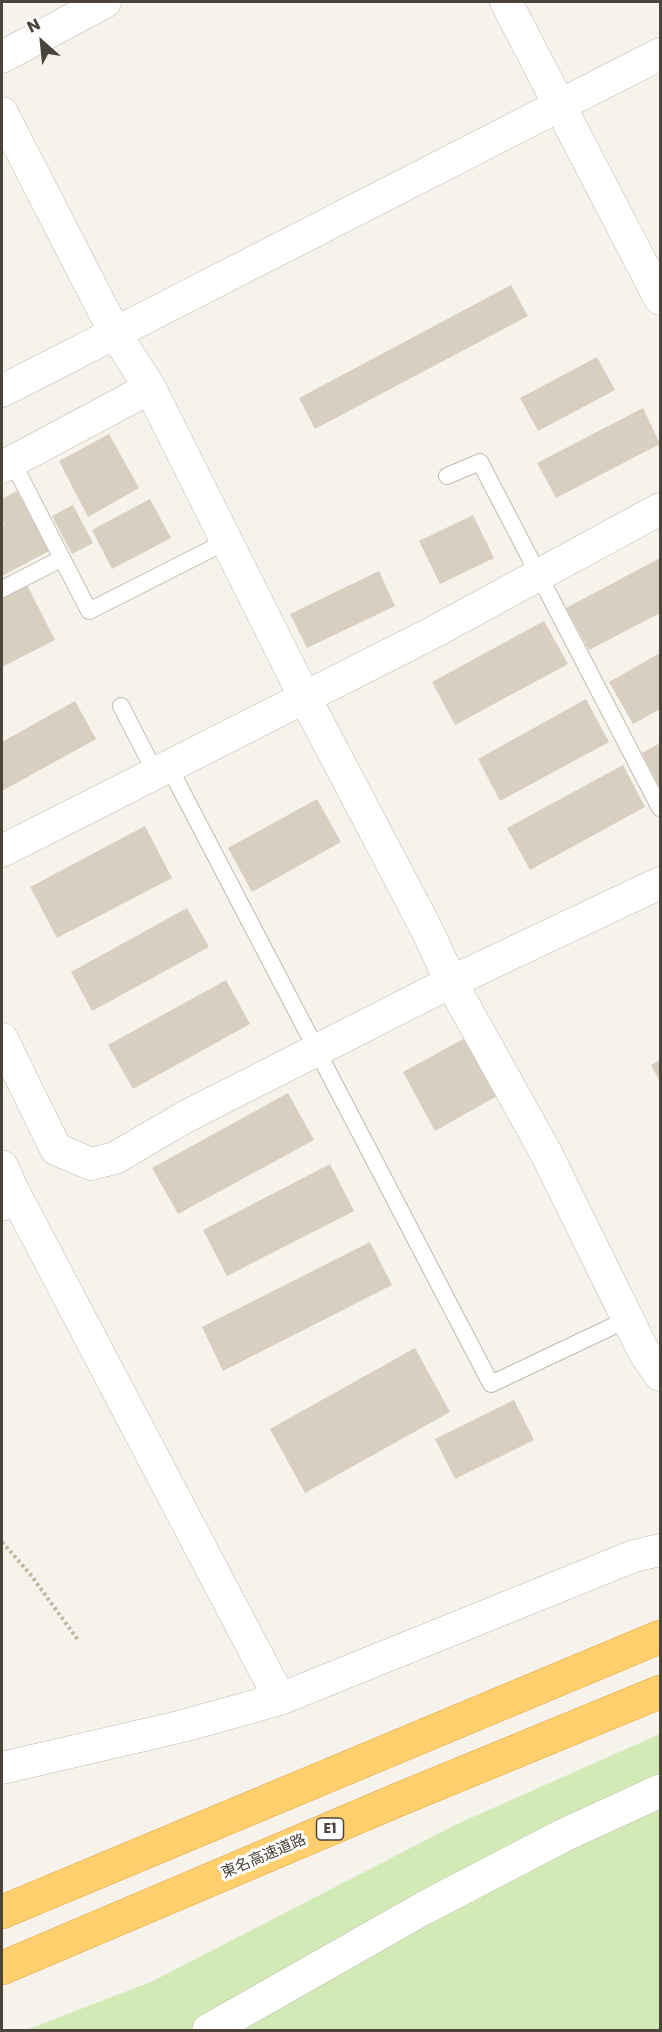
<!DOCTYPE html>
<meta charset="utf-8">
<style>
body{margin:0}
#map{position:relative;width:662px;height:2032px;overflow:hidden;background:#f6f3ec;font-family:Poppins,sans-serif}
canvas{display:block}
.frame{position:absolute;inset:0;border:3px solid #4b4439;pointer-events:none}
.north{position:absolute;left:12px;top:12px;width:60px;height:60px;-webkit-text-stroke:4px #fff;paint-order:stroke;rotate:333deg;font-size:16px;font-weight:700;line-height:24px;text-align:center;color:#4b4439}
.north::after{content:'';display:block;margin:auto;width:21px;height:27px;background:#4b4439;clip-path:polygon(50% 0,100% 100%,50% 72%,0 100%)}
</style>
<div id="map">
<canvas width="662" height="2032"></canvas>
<div class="frame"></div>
<div class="north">N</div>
</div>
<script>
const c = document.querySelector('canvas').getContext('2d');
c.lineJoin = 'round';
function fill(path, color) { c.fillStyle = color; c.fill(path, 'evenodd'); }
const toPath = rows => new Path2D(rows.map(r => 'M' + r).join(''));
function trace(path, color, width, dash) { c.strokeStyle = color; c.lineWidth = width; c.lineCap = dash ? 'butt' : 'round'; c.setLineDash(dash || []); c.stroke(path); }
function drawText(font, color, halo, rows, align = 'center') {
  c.font = font + ' Poppins,"Noto Sans JP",sans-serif'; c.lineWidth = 6; c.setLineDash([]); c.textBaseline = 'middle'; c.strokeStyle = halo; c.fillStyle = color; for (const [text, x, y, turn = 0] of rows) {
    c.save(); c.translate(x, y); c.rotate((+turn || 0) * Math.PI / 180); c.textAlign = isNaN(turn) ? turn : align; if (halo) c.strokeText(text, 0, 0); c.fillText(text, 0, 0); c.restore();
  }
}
const green = toPath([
 [660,1734,660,2030,26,2030,153,1981,457,1824]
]);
const building = toPath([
 [511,285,528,316,315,429,299,398],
 [597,357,615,390,538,431,520,398],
 [643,408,660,444,556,498,537,463],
 [109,434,139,488,88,517,59,461],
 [17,491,49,551,2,576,2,526,4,524,2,517,2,499],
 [150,499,171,538,112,569,92,530],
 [73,505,93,543,72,554,52,516],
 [473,515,494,558,440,584,419,541],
 [660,558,660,613,589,650,566,608],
 [379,571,395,606,307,648,290,614],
 [27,585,55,640,2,667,2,598],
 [544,621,568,664,455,725,432,682],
 [660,653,660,709,633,724,609,682],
 [586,699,609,742,500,801,478,759],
 [75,701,96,739,2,791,2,742],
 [660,743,660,788,642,753],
 [623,765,645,807,530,870,507,828],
 [317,799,341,842,252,892,228,848],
 [145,826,172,878,57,938,30,887],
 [187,908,209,947,92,1011,71,972],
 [226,980,250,1024,133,1089,108,1045],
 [465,1038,497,1096,435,1131,403,1072],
 [660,1060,660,1082,651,1065],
 [288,1093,314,1140,178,1214,152,1168],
 [330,1164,354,1211,227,1276,203,1230],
 [370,1242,392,1285,223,1371,202,1327],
 [415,1348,450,1412,305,1493,270,1429],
 [514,1400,534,1440,455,1479,435,1439]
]);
const path = toPath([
 [2,1542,30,1574,78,1640]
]);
const service = toPath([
 [12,461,89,611,227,541],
 [447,476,480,462,660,808],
 [2,589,61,559],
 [121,706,155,772],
 [168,765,491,1384,628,1319]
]);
const minor = toPath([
 [506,2,660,299],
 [2,57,105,2],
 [2,113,115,333,150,388,304,696,427,930,451,982,546,1153,644,1352,660,1375],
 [2,391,660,54],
 [2,467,150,388],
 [2,851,432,633,660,509],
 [2,1039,56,1149,91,1164,115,1158,185,1117,451,982,660,883],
 [9,1183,280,1699],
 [2,1768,183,1726,280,1699,634,1556,660,1550]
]);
const tertiary = toPath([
 [2,1167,9,1183,2,1204],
 [209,2030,424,1908,564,1835,660,1791]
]);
const motorway = toPath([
 [2,1912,660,1637],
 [2,1968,400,1799,660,1692]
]);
const shields = [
 [330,1829,27]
];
const shieldNames = [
 ["E1",330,1829]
];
const streetNames = [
 ["東名高速道路",264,1857,-23]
];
fill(green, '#d2eab5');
fill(building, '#d8cfc1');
trace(service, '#c2bbae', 18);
trace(minor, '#c2bbae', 33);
trace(tertiary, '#c2bbae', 34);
trace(motorway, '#e0a43c', 34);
trace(path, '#c4b79f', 4, [3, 3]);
trace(service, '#fff', 16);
trace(minor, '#fff', 32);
trace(tertiary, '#fff', 33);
trace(motorway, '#ffcf6e', 33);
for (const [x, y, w] of shields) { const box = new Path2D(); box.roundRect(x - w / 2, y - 11, w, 22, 4.5); c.fillStyle = '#fff'; c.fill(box); trace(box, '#4b4439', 1.5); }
drawText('bold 14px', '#4b4439', null, shieldNames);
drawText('15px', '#4b4439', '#fff', streetNames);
</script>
